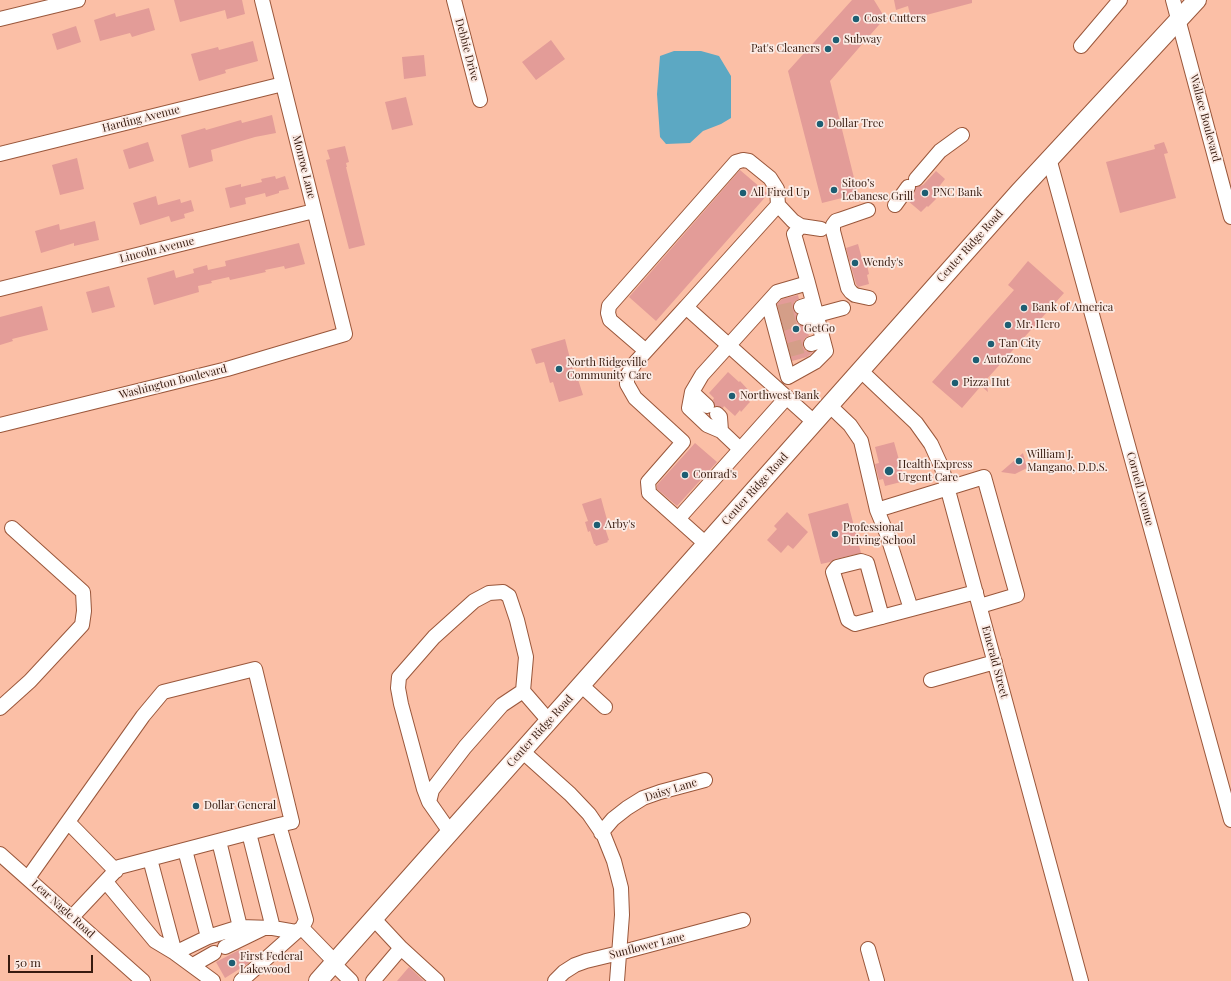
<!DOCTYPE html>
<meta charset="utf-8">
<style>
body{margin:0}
#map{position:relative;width:1231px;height:981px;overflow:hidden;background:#fbbfa6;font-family:"Playfair Display",serif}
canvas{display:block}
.scale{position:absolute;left:8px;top:955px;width:85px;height:18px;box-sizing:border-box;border:2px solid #371b0f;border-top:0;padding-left:5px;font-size:12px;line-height:14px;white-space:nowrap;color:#371b0f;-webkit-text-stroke:3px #fbebe5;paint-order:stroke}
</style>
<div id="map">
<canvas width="1231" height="981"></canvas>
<div class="scale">50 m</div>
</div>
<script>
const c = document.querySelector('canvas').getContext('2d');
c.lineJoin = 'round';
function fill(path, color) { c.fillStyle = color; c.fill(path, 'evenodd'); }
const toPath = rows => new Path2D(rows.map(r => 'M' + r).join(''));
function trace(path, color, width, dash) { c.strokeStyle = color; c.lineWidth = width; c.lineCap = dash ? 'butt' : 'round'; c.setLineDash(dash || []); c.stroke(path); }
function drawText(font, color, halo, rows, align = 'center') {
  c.font = font + ' "Playfair Display",serif'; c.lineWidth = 3.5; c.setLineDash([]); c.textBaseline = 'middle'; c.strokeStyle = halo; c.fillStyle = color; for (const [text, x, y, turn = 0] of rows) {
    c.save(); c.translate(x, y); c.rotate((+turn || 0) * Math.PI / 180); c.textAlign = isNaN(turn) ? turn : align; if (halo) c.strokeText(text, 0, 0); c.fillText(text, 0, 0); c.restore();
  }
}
const water = toPath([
 [674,51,701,51,719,56,731,76,731,118,721,124,703,131,690,143,666,144,660,137,657,94,660,56]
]);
const building = toPath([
 [174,0,242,0,245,14,227,19,225,10,180,22],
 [852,0,874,0,885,18,830,81,858,194,822,203,788,71],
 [894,0,972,0,972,3,911,19,908,6,896,10],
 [149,8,155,30,132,37,130,33,100,41,94,20,115,13,116,17],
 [76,26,81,42,57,50,52,34],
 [551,40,565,59,536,80,522,62],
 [253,41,258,61,225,70,226,73,199,81,191,54,218,47,219,50],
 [424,55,426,76,404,79,402,57],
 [406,97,413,125,392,130,385,102],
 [272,115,276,133,255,137,211,150,213,161,189,168,181,135,205,128,206,130,241,120,242,123],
 [148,142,154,161,129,169,123,150],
 [1164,142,1168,153,1164,154,1176,198,1120,213,1106,162,1155,149,1154,145],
 [345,146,349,162,346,163,347,167,346,167,365,245,349,249,326,160,330,159,327,150],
 [77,158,84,189,60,195,52,165],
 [740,170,768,194,656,321,629,297],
 [936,171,945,179,938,188,941,190,934,197,936,199,928,207,927,206,921,212,908,201,915,194,914,193,916,187,923,185],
 [275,176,276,179,285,176,289,189,279,191,279,193,266,197,265,193,245,198,246,204,230,208,225,188,241,184,241,187,262,182,261,179],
 [156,196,158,205,180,199,181,203,191,200,194,211,184,214,185,218,171,222,169,216,140,225,133,203],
 [95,221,99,240,74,246,74,243,41,253,35,231,59,224,60,230],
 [299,243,305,264,285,269,284,266,265,270,266,272,230,280,229,277,211,281,212,283,198,286,199,292,154,305,147,278,174,270,176,278,194,273,193,269,207,265,208,270,226,266,225,261],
 [858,244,864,266,867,265,869,274,867,275,869,284,858,287,856,284,846,248],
 [1028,261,1064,293,986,380,988,392,981,386,962,408,932,382,1014,290,1008,285],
 [109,286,115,307,92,313,86,292],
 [798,295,799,299,794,302,793,309,797,314,796,320,798,324,806,327,809,336,805,338,803,342,803,347,806,351,813,352,807,357,792,361,777,304,782,299],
 [42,306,48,330,12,339,13,341,0,345,0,317],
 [565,339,574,374,576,373,583,395,559,402,553,382,550,383,544,362,536,364,531,349],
 [728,372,739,382,740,381,753,395,748,400,750,402,748,404,741,412,740,410,735,416,724,406,723,408,715,406,713,400,714,398,709,393],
 [894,442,905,481,885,486,883,479,879,480,875,464,879,463,875,447],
 [695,443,717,462,677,506,657,489,657,485],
 [1023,453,1027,468,1015,474,1001,472],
 [601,498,609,527,605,528,609,540,607,541,608,542,596,546,595,544,594,544,590,531,588,532,585,522,588,521,582,504],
 [848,503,861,553,835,559,830,562,821,564,808,514],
 [787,512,808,532,793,549,788,545,781,553,767,540,777,529,774,526],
 [241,949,249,963,225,978,216,962],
 [409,967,424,981,397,981]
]);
const minorTunnel = toPath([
 [779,312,801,307],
 [782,324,804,318],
 [789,350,811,344]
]);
const minor = toPath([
 [454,0,480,100],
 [1173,0,1231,217],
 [0,19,78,0],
 [1081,46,1120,0],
 [0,154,283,84],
 [1049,158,1231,820],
 [916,179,940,151,962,135],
 [895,205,908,187],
 [868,210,842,219,836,221,833,225,833,231,848,288,851,292,855,295,869,298],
 [801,226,821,229],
 [0,289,314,211],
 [768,302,788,377,815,362,826,351,808,283],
 [801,307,813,303],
 [817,315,843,308],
 [804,318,816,314],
 [811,344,823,340],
 [646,351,610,320,608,313,609,306,736,162,743,160,749,161,770,178,777,189,778,205,686,307],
 [860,370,916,423,931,444,942,468,1081,981],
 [692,392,707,406],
 [829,405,850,425,861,441,877,510,887,534,911,609],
 [717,414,720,417,721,431],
 [0,425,227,369,345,334,262,0],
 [740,449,721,431,707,425,689,408,692,392,702,375,777,292,808,283,794,234,801,226,793,221,778,205],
 [877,510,984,477,1017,595,980,606],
 [678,519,787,397],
 [706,544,649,493,648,482,683,442,635,398,627,384,627,376,635,363,686,307,814,422],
 [882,617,867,563,861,561,837,567,833,572,848,620,855,624,976,592],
 [931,680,995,662],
 [581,685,605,707],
 [0,708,30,681,82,625,84,611,83,592,12,528],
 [522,751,570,794,589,814,604,836,614,861,621,888,622,915,617,981],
 [429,802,424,789,401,704,398,688,399,677,434,637,474,601,489,593,503,592,509,596,517,620,526,657,523,691],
 [68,822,116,871],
 [450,832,429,802,432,790,465,747,502,705,523,691,549,721],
 [249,833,273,928],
 [601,833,613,819,627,808,643,798,660,792,705,780],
 [219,841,240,927],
 [185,850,208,937],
 [0,854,143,981],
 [150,859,175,953,213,981],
 [28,878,143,716,163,692,255,669,292,822,279,825],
 [106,882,155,941,175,953,208,937,240,927,273,928,296,932,302,928],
 [72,917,119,867,279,825,306,920,302,928,335,962],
 [225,947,262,929],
 [401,948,437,981],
 [868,949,877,981],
 [333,963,351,981],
 [193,965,214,953],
 [241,981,296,932],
 [373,981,401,948,373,918],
 [555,981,564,972,575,965,586,961,619,953,743,920]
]);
const major = toPath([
 [318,981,1019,192,1197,0]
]);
const markers = [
 [856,19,4,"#1d5e73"],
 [836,40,4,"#1d5e73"],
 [828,49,4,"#1d5e73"],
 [820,124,4,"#1d5e73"],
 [834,190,4,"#1d5e73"],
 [743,193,4,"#1d5e73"],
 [925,193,4,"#1d5e73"],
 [855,263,4,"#1d5e73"],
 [1024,308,4,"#1d5e73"],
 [1008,325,4,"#1d5e73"],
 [796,329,4,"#1d5e73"],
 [991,344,4,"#1d5e73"],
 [976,360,4,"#1d5e73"],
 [559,369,4,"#1d5e73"],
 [955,383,4,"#1d5e73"],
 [732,396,4,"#1d5e73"],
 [1019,461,4,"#1d5e73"],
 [889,471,5,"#1d5e73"],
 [685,475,4,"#1d5e73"],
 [597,525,4,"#1d5e73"],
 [835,534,4,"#1d5e73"],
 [196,806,4,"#1d5e73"],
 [232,963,4,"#1d5e73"]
];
const poiNames = [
 ["Cost Cutters",864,19],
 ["Subway",844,40],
 ["Pat's Cleaners",820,49,"right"],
 ["Dollar Tree",828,124],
 ["Sitoo’s",842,184],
 ["Lebanese Grill",842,197],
 ["All Fired Up",751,193],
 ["PNC Bank",933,193],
 ["Wendy's",863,263],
 ["Bank of America",1032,308],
 ["Mr. Hero",1016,325],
 ["GetGo",804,329],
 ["Tan City",999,344],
 ["AutoZone",984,360],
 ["North Ridgeville",567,363],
 ["Community Care",567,376],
 ["Pizza Hut",963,383],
 ["Northwest Bank",740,396],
 ["William J.",1027,455],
 ["Mangano, D.D.S.",1027,468],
 ["Health Express",898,465],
 ["Urgent Care",898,478],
 ["Conrad's",693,475],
 ["Arby's",605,525],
 ["Professional",843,528],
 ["Driving School",843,541],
 ["Dollar General",204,806],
 ["First Federal",240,957],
 ["Lakewood",240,970]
];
const streetNames = [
 ["Debbie Drive",467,50,75],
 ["Wallace Boulevard",1205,118,75],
 ["Harding Avenue",141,119,-14],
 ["Monroe Lane",304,167,76],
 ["Center Ridge Road",970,246,-48],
 ["Lincoln Avenue",157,250,-14],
 ["Washington Boulevard",173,382,-14],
 ["Center Ridge Road",755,489,-48],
 ["Cornell Avenue",1140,489,75],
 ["Emerald Street",995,662,75],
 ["Center Ridge Road",540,731,-48],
 ["Daisy Lane",671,790,-17],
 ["Lear Nagle Road",63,909,42],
 ["Sunflower Lane",647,946,-14]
];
fill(water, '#5ca8c3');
fill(building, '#e39c98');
trace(minorTunnel, '#d49e88', 14, [14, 7]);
trace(minor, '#9a573b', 16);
trace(major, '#9a573b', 20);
trace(minor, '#fff', 14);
trace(major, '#fff', 18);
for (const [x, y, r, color] of markers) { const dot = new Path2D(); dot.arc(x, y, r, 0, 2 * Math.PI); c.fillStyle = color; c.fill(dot); trace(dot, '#fbebe5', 1.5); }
drawText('11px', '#371b0f', '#fbebe5', poiNames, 'left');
drawText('11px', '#371b0f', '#fbebe5', streetNames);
</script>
